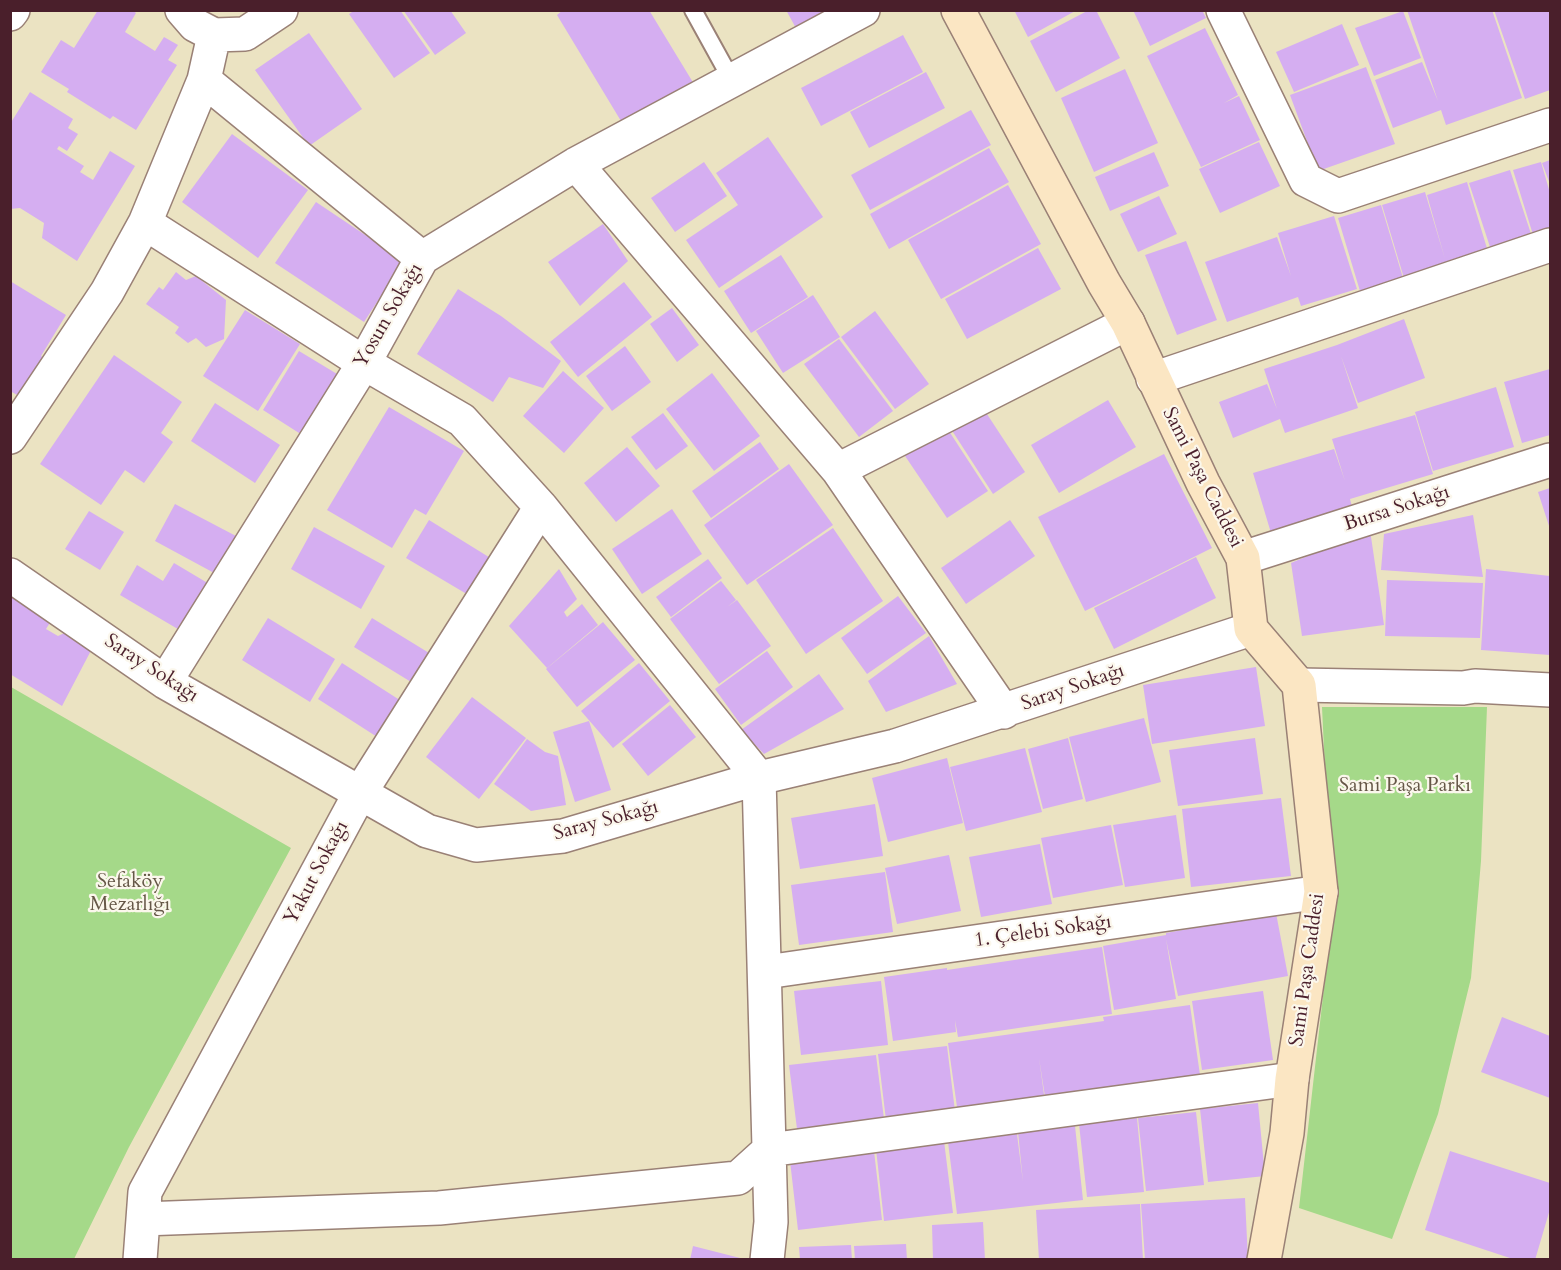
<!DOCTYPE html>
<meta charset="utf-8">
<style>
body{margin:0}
#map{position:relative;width:1561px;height:1270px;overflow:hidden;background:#ebe3c2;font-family:Cardo,serif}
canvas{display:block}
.frame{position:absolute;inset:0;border:12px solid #4a1f2b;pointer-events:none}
</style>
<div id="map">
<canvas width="1561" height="1270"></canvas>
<div class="frame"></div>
</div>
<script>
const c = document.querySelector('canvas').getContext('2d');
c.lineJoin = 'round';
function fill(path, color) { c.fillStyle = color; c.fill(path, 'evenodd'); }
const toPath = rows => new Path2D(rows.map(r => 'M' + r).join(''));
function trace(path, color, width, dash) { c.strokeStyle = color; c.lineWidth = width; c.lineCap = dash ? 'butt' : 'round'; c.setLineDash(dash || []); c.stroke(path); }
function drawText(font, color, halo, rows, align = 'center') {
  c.font = font + ' Cardo,serif'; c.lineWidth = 4.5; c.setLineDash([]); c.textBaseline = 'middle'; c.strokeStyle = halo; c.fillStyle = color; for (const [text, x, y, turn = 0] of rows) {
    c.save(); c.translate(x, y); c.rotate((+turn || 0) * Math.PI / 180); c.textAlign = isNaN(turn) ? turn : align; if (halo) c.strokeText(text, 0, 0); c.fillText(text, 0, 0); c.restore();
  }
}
const green = toPath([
 [11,687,291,848,129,1147,74,1259,11,1259],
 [1322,707,1487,707,1481,861,1471,978,1438,1114,1392,1239,1299,1208,1332,917]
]);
const building = toPath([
 [98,10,132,10,136,13,125,32,155,51,164,37,178,45,168,60,177,65,136,130,113,116,110,119,67,92,69,89,41,72,61,40,74,48],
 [355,10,400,10,430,53,394,78,349,14],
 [403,10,450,10,466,33,435,55],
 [563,10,649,10,697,89,627,131,557,15],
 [786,10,832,10,797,30],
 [1014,10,1077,10,1028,37],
 [1089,10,1096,10,1120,58,1056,92,1030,41],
 [1133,10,1202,10,1206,18,1150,46],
 [1407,10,1492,10,1522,98,1446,125,1441,110,1393,128,1375,80,1422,62,1438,101],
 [1494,10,1550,10,1550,90,1525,99],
 [1403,11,1421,58,1374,76,1355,28],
 [1342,24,1359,65,1294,92,1276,52],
 [1205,28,1238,95,1224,103,1239,96,1260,140,1201,167,1147,56],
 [309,33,362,109,309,146,255,70],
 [903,35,923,72,821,126,801,88],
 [1366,67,1395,144,1318,171,1290,95],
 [1125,69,1158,143,1094,172,1061,98],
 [926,72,945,108,869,148,850,112],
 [30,92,73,119,68,128,78,134,67,151,59,146,57,149,84,166,80,172,93,180,110,151,135,166,77,261,42,238,44,223,20,208,10,209,10,124],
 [971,110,991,145,870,210,851,175],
 [232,134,308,190,258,258,182,202],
 [768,137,823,217,719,288,686,240,738,205,716,173],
 [1259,142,1280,186,1220,213,1199,169],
 [989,148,1009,182,889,249,870,214],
 [1154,152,1169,186,1110,211,1095,177],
 [1550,160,1550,184,1542,163],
 [704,162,727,196,675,232,651,198],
 [1541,162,1550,193,1550,233,1534,238,1513,170],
 [1510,170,1533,240,1492,253,1469,183],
 [1467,182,1489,255,1404,278,1382,205,1425,192,1445,259,1427,195],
 [1008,185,1041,244,941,299,908,240],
 [1159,196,1177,234,1138,252,1120,214],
 [316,202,404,261,364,322,275,263],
 [1381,205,1403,278,1360,291,1338,218],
 [1334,216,1357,289,1301,306,1298,297,1227,322,1205,262,1277,237,1291,276,1278,233],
 [603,224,628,261,580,306,548,262],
 [1186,241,1217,320,1177,335,1145,255],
 [1038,248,1061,289,967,339,945,299],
 [781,255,808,297,751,333,724,291],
 [176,272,186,280,196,276,226,300,224,339,206,347,196,338,188,343,175,333,179,327,146,304,159,287,163,290],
 [10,281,66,315,41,356,50,362,19,396,10,391],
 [624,282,652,317,578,377,550,342],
 [458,289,501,316,561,361,543,388,509,377,493,402,417,354],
 [813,295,840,337,783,373,756,331],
 [672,308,699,345,677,362,650,324],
 [245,310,300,344,258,411,203,376],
 [875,311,929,384,895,409,841,337],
 [1404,319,1425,378,1358,403,1341,356,1358,408,1285,433,1280,419,1233,438,1219,402,1267,384,1277,409,1264,369,1337,345],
 [839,339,893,411,859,437,804,364],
 [625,346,651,382,612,411,586,376],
 [299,351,347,380,310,440,263,410],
 [114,355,182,402,161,433,173,442,144,483,125,470,101,505,40,464],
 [1550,369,1550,435,1522,443,1504,382],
 [563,371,604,408,564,453,523,416],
 [712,373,760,436,714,471,666,409],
 [1496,387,1514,447,1433,471,1415,412],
 [1108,400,1136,447,1059,493,1031,445],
 [215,403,280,445,255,483,191,441],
 [389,407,464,451,426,515,415,509,392,548,327,510],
 [983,408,1025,472,993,494,951,429],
 [663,413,688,446,656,470,631,437],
 [1415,415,1433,474,1350,499,1352,507,1271,533,1253,473,1334,449,1345,481,1332,439],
 [945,425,988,491,947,518,903,453],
 [760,442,779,469,711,518,692,491],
 [627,447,660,486,616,522,584,483],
 [1164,454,1212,548,1085,611,1038,517],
 [789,464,833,525,747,585,704,525],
 [1550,488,1550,529,1538,492],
 [175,504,236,536,216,574,155,541],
 [672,509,702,554,642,594,612,549],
 [89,511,124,532,100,570,65,549],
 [1473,515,1483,577,1381,570,1384,534],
 [429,520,492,559,470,596,406,558],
 [1010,520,1035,556,966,604,941,568],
 [314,527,385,566,361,609,291,569],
 [833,528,883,601,806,654,756,580],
 [1370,530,1384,625,1302,636,1291,563],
 [1196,557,1216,598,1114,649,1094,608],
 [708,559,722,578,671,617,656,597],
 [174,563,216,588,188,635,120,595,137,565,163,581],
 [559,569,577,599,564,612,567,617,582,604,598,625,547,668,509,626],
 [1486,569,1550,576,1550,655,1481,650],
 [1387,580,1483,583,1480,638,1385,636],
 [721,581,736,600,727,607,737,600,771,646,719,684,670,619],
 [10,595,58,610,46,629,58,636,79,626,97,639,62,706,10,674],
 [898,596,926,633,867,674,841,638],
 [268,618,335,659,310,702,242,660],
 [372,618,434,656,416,685,354,647],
 [603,622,635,660,577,707,546,669],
 [929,636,957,684,886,712,868,681],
 [767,651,793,687,741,725,715,689],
 [342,663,409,706,385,742,318,699],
 [639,663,670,701,613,748,581,711],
 [1256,667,1265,726,1152,744,1143,685],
 [819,674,844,709,764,754,741,730],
 [472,697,526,738,479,799,426,757],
 [670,705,696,737,648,776,622,744],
 [1144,718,1161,782,1086,802,1069,737],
 [589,721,611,790,575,802,553,732],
 [1068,738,1083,799,1043,809,1028,749],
 [1255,738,1263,794,1178,806,1169,750],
 [527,739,545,752,558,756,566,805,531,811,494,784],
 [1025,748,1042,812,966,831,950,767],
 [947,758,963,823,888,842,872,778],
 [1281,798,1291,876,1191,887,1182,809],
 [875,804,883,856,800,869,791,818],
 [1176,815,1185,878,1125,887,1113,825],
 [1111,825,1123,885,1053,898,1041,838],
 [1040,844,1052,904,981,917,969,857],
 [949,855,961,911,897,924,885,868],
 [885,872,893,932,799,945,791,885],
 [1276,913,1288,976,1178,996,1166,939,1176,999,1114,1010,1103,946,1166,935,1166,933],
 [1102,947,1112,1014,958,1037,955,1020,956,1032,893,1041,884,977,947,968,947,970],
 [881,981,888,1045,801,1055,794,991],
 [1263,991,1273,1060,1202,1070,1192,1001],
 [1190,1005,1200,1075,1046,1103,1039,1058,1045,1102,958,1114,948,1043,1104,1021,1103,1017],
 [1502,1017,1550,1036,1550,1098,1481,1072],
 [947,1046,955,1111,886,1120,878,1054],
 [876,1055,884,1119,797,1129,789,1065],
 [1258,1103,1265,1176,1208,1182,1200,1109],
 [1196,1112,1204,1185,1146,1191,1138,1118],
 [1137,1118,1144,1192,1087,1197,1079,1124],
 [1075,1126,1083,1200,957,1214,948,1142,1017,1134,1023,1182,1018,1132],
 [944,1141,953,1213,884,1221,876,1149],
 [874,1151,882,1220,798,1230,790,1161],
 [1450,1151,1550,1183,1550,1209,1535,1260,1516,1260,1425,1230],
 [1245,1198,1248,1260,1145,1260,1141,1204],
 [1140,1204,1143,1260,1039,1260,1036,1210],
 [983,1222,985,1260,933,1260,932,1225],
 [906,1244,907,1260,855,1260,854,1246],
 [851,1245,852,1260,800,1260,799,1247],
 [693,1246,744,1259,744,1260,690,1260]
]);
const lane = toPath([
 [693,10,725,68,730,82]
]);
const street = toPath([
 [182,10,195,25,214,35,245,34,281,10],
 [1223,10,1306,180,1338,196,1550,125],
 [10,14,13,10],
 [204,80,422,258],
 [576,164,838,470,1004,712],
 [145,223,204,80,214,35],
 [1153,379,1550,245],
 [10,437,107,292,145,223,364,363,462,420,541,507,759,778,771,1222,767,1260],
 [838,470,1128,323],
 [1243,558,1550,460],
 [10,575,165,682,427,831,476,845,563,836,759,778,895,746,1251,629],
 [165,682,364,363,422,258,576,164,863,10],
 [1299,685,1463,688,1475,686,1550,690],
 [766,972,1321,892],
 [143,1219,439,1208,738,1178,769,1150,1292,1079],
 [140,1260,145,1192,360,793,541,507]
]);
const secondary = toPath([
 [958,10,1104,283,1128,323,1203,483,1243,558,1251,629,1299,685,1321,892,1292,1079,1287,1133,1264,1260]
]);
const streetNames = [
 ["Yosun Sokağı",389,316,-60],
 ["Sami Paşa Caddesi",1202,478,63],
 ["Bursa Sokağı",1397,509,-18],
 ["Saray Sokağı",151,669,33],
 ["Saray Sokağı",1073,688,-19],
 ["Saray Sokağı",606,821,-15],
 ["Yakut Sokağı",317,873,-62],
 ["1. Çelebi Sokağı",1043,932,-8],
 ["Sami Paşa Caddesi",1308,970,-82]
];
const parkNames = [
 ["Sami Paşa Parkı",1405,786],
 ["Sefaköy",130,882],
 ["Mezarlığı",130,905]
];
fill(green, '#a5d989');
fill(building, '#d5aef1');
trace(lane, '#9a8176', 20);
trace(street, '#9a8176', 36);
trace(secondary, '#9a8176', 36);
trace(lane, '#fff', 16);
trace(street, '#fff', 33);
trace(secondary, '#fbe6c3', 33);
drawText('20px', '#4a1f2b', '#fbf7ec', streetNames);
drawText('20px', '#655747', '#fbf7ec', parkNames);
</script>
